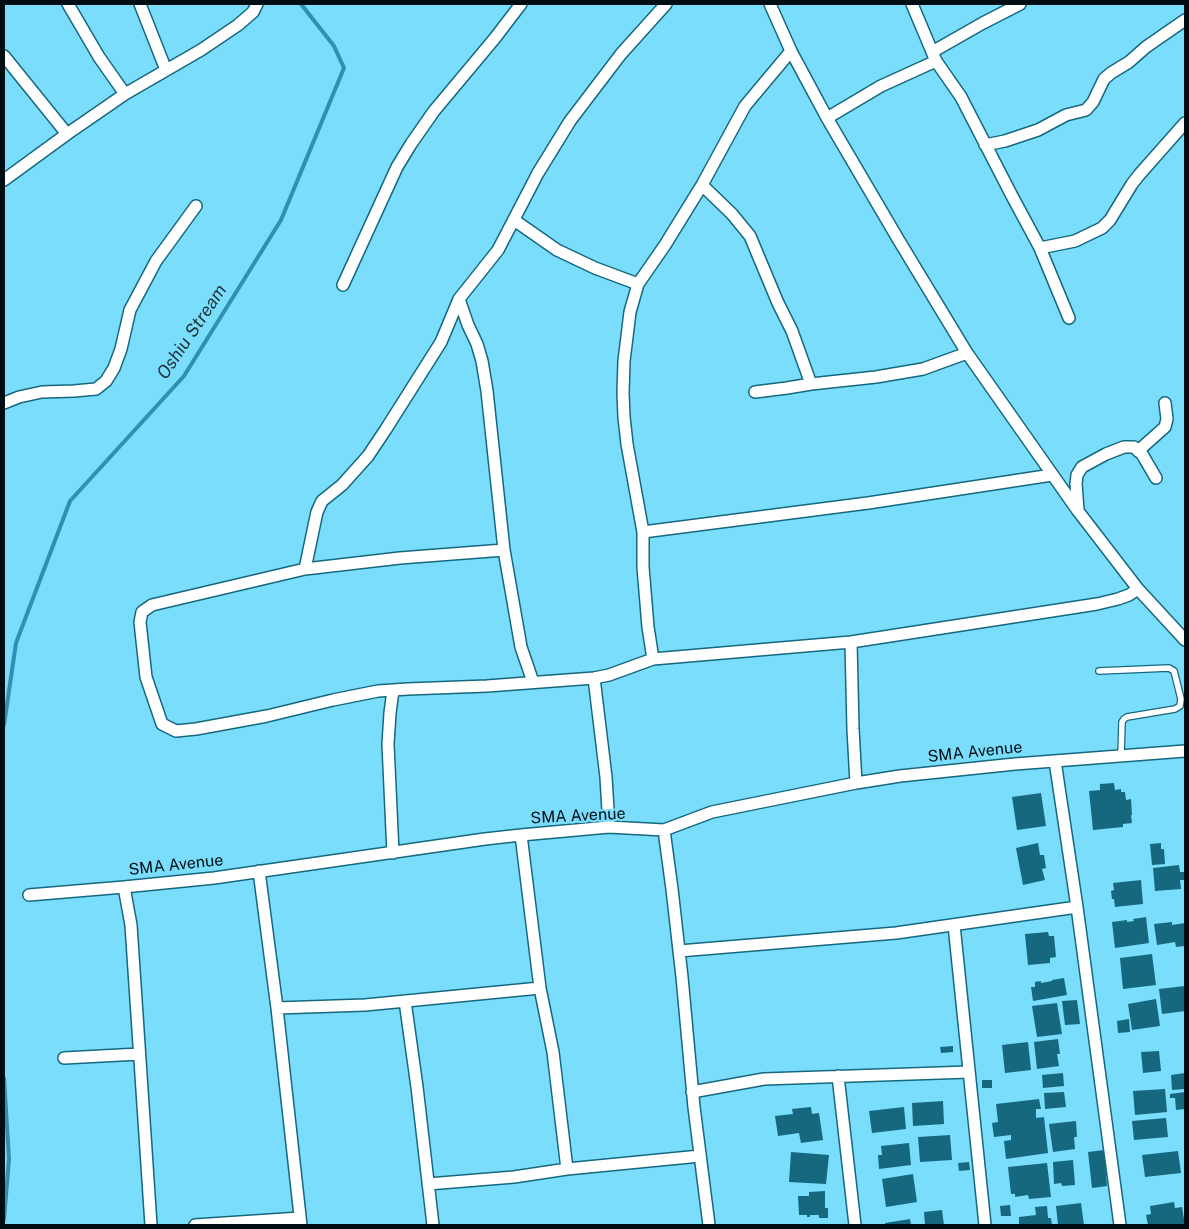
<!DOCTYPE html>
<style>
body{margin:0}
#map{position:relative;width:1189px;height:1229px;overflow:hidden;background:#7addfc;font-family:"Public Sans",sans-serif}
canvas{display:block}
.frame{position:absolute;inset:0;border:5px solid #000e14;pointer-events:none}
</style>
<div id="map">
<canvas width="1189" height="1229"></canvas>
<div class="frame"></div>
</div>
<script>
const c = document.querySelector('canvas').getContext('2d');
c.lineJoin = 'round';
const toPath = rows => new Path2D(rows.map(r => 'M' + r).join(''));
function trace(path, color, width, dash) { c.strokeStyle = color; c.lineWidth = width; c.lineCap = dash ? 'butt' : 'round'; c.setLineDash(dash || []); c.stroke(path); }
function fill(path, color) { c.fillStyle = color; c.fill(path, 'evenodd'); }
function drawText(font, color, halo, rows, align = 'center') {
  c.font = font + ' "Public Sans",sans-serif'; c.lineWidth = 4.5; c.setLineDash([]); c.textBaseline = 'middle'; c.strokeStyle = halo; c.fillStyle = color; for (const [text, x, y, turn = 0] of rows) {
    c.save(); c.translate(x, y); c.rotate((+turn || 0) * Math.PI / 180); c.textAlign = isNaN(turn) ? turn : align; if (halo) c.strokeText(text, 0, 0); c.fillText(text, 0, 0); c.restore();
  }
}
const stream = toPath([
 [4,725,16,643,70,501,184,376,281,220,344,68,334,46,301,4],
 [4,1078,9,1159,4,1219]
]);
const building = toPath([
 [1114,783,1115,790,1121,789,1121,792,1125,792,1126,800,1131,799,1132,815,1131,815,1132,823,1123,824,1123,827,1093,830,1089,791,1100,790,1100,784],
 [1041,793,1046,826,1017,830,1012,797],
 [1038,843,1040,855,1044,855,1046,868,1042,869,1045,880,1023,885,1016,848],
 [1161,843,1161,849,1164,849,1165,864,1152,865,1150,844],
 [1179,865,1180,872,1184,872,1185,880,1180,880,1181,889,1155,891,1153,868],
 [1141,880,1143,904,1115,907,1114,899,1112,899,1111,891,1114,890,1113,883],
 [1146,917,1149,943,1115,948,1112,922,1127,920,1127,922,1134,921,1133,919],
 [1172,922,1172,925,1185,923,1185,946,1176,947,1175,942,1157,945,1154,924],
 [1048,932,1049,936,1054,936,1056,957,1050,958,1050,963,1028,965,1025,934],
 [1152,954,1156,985,1123,989,1120,958],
 [1064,978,1067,995,1033,1001,1031,987,1035,987,1035,982,1041,981,1041,983,1052,981,1052,980],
 [1185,986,1185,1011,1162,1014,1159,989],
 [1156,999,1160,1026,1132,1030,1128,1004],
 [1077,1000,1080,1024,1065,1025,1062,1001],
 [1057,1003,1062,1034,1037,1037,1032,1006],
 [1129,1019,1130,1032,1118,1033,1117,1021],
 [1058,1039,1060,1054,1057,1054,1059,1066,1037,1069,1034,1042],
 [1028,1042,1031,1070,1005,1073,1002,1045],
 [953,1046,953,1052,941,1053,940,1047],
 [1159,1051,1161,1071,1143,1073,1141,1052],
 [1063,1073,1064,1086,1043,1088,1042,1075],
 [1185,1073,1185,1089,1172,1090,1171,1075],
 [982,1080,992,1080,992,1088,982,1088],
 [1165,1089,1167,1112,1135,1115,1133,1091],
 [1064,1092,1066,1107,1045,1109,1044,1093],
 [1185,1092,1185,1109,1176,1110,1175,1098,1170,1098,1170,1094],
 [1039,1099,1041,1109,1036,1109,1036,1118,1044,1117,1048,1153,1006,1159,1004,1141,1011,1140,1011,1135,994,1137,992,1123,998,1122,996,1104],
 [943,1101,944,1124,913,1126,912,1103],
 [811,1107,812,1114,819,1113,823,1140,801,1143,799,1133,778,1136,775,1116,793,1114,792,1109],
 [904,1107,906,1129,872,1133,869,1111],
 [1166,1118,1168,1137,1134,1140,1132,1121],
 [1076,1121,1077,1137,1074,1137,1075,1149,1053,1152,1049,1124],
 [950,1135,952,1160,920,1162,918,1137],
 [909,1143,911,1165,879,1169,878,1155,882,1155,881,1146],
 [1104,1150,1107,1186,1092,1188,1088,1152],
 [1178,1151,1181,1173,1145,1177,1142,1155],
 [791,1152,829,1155,826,1184,789,1182],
 [1073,1160,1075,1185,1062,1186,1061,1183,1054,1184,1053,1162],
 [969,1162,970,1170,959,1171,958,1163],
 [1047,1163,1051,1197,1029,1199,1028,1195,1015,1197,1015,1194,1011,1194,1008,1167],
 [913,1174,917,1202,886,1207,882,1179],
 [825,1191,825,1208,828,1208,828,1218,819,1218,819,1215,810,1215,810,1217,807,1217,807,1215,799,1215,798,1196,809,1196,809,1192],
 [1174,1202,1175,1208,1182,1207,1185,1225,1148,1225,1146,1215,1151,1214,1150,1206],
 [1081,1203,1084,1225,1058,1225,1056,1206],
 [1010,1205,1011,1216,1001,1216,1000,1206],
 [1047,1206,1048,1218,1051,1218,1052,1225,1019,1225,1019,1217,1036,1215,1035,1207],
 [942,1210,944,1225,925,1225,924,1212],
 [910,1219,911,1225,885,1225,885,1223]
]);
const lane = toPath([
 [1099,671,1169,668,1174,671,1181,699,1180,706,1175,709,1127,717,1124,719,1122,722,1121,756]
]);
const street = toPath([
 [68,4,99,57,125,94],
 [140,4,166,70],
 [770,4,791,51,827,118,898,239,967,353,1078,511,1138,589,1185,640],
 [912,4,936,61,961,97,1012,196,1040,248,1069,318],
 [932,52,983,23,1020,4],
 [4,56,67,134],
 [827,118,881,86,936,61],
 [985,145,1005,141,1038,130,1066,115,1086,110,1093,102,1104,79,1111,73,1129,62,1146,47,1185,20],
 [4,180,67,134,125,94,201,50,238,25,253,12,257,4],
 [702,185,732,214,750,236,778,303,792,331,811,384],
 [514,220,557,250,595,268,638,284],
 [1040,248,1075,241,1102,228,1110,220,1132,184,1139,175,1185,123],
 [343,285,397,167,411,144,434,111,495,38,521,4],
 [459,299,468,325,477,344,482,361,487,391,504,550,521,647,533,682],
 [755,392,787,388,811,384,876,377,923,369,967,353],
 [4,403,19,397,42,392,74,391,96,389,106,381,114,368,121,349,130,310,156,261,196,206],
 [1138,451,1165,427,1167,419,1165,403],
 [1078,510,1076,484,1077,475,1082,467,1106,454,1124,447,1134,447,1142,454,1156,478],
 [643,532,868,503,1052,475],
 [504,550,400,558,305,569,152,605,142,612,140,622,146,677,162,724,176,731,196,729,267,716,333,700,378,691,408,689,487,686,594,678,609,675,653,659,851,642,1097,604,1118,599,1129,595,1138,589],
 [305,569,314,526,317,512,322,501,342,485,368,456,386,429,441,342,459,299,498,250,538,173,570,121,621,54,666,4],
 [851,642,853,729,856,783],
 [653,659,648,627,643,567,643,532,627,444,624,417,623,393,624,361,630,312,638,284,665,245,702,185,745,106,791,51],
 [594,678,606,777,609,827],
 [1055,761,1077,907,1120,1225],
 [664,830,672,889,682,977,694,1107,709,1225],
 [521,835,540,988,553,1052,567,1169],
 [393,853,388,744,390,713,393,690],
 [259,871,277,1008,301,1225],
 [124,887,131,925,151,1225],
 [29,895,124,887,214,878,485,839,521,835,609,827,664,830,712,812,856,783,900,776,1015,764,1185,751],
 [954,925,985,1225],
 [679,951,896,933,1077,907],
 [405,1001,417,1087,433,1225],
 [277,1008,365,1005,540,988],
 [64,1058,139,1054],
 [838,1076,855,1225],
 [692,1092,764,1079,969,1072],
 [428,1184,514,1177,567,1169,700,1156],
 [195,1225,300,1218]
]);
const streetNames = [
 ["SMA Avenue",975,752,-6],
 ["SMA Avenue",578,816,-3],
 ["SMA Avenue",176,865,-6]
];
const waterNames = [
 ["Oshiu Stream",192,332,-56]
];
trace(stream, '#3190ac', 4);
fill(building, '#15687e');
trace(lane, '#16687e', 8);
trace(street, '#16687e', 14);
trace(lane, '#fff', 5.5);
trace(street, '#fff', 11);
drawText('16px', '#000e14', '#7addfc', streetNames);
drawText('italic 18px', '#1f343b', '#7addfc', waterNames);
</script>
